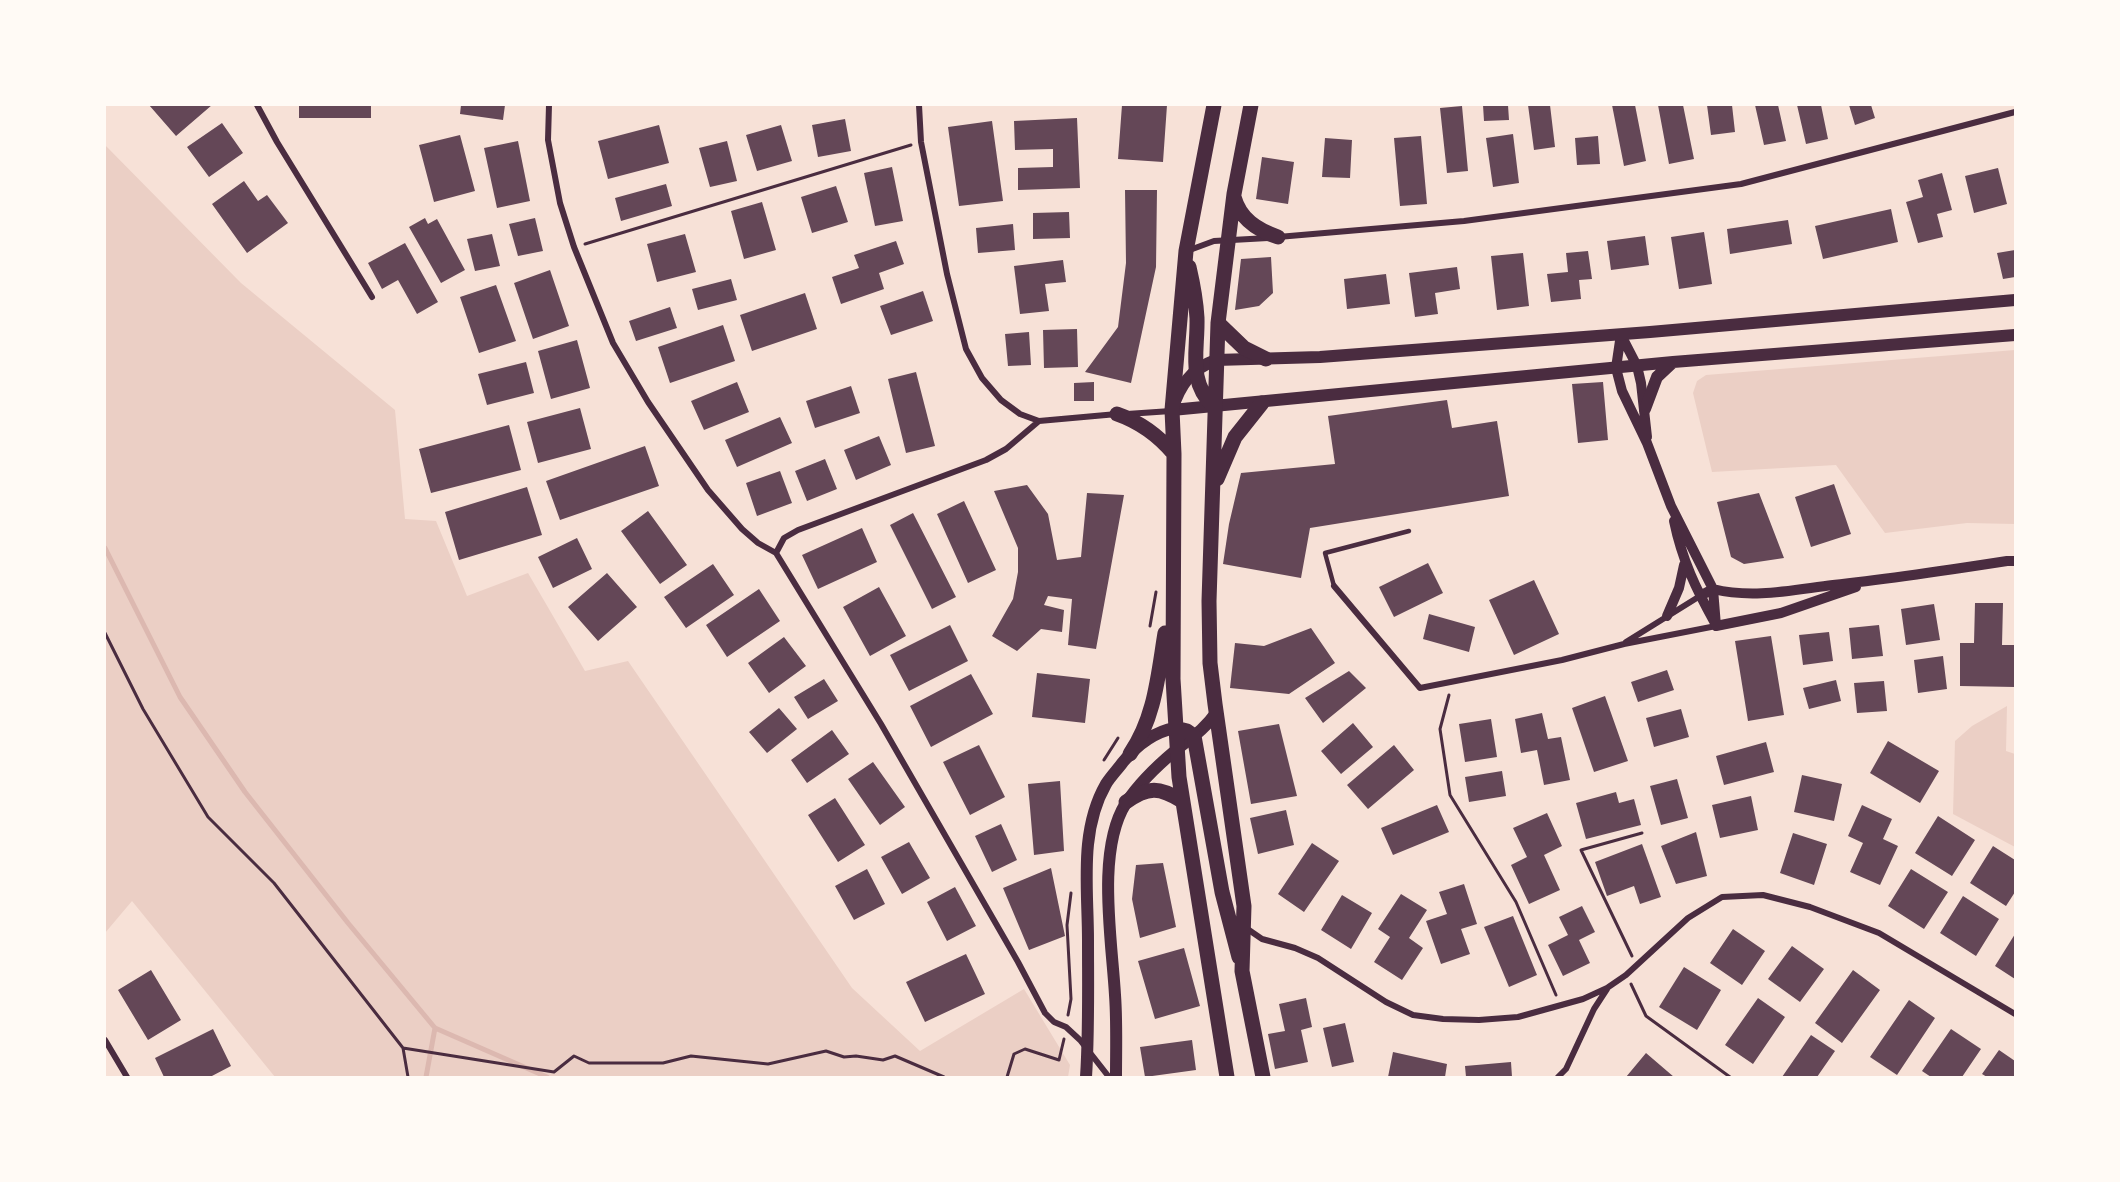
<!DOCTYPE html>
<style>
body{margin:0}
#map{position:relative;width:2120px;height:1182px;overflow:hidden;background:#f7e1d7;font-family:Mulish,sans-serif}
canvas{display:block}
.frame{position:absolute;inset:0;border:106px solid #fffaf5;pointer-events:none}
</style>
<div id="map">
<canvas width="2120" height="1182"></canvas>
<div class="frame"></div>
</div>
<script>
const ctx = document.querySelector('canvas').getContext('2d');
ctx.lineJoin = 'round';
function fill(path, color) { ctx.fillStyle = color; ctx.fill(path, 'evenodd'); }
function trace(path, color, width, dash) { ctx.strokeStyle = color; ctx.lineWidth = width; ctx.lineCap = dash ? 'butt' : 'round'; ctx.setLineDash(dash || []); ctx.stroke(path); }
const green = new Path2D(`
 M105,145L241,283L395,410L405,519L436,521L467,596L528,573L585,671L628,661L852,988L920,1051L1024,989L1070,1065L1068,1077H275L132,901L105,933Z
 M2015,350V524L1967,523L1885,533L1836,465L1712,472L1693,393L1697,381L1706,375Z
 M2007,706L2006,751L2015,754V847L1953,814L1955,741L1972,726Z`);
const stream = new Path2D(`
 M105,548L180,697L245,792L348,923L435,1028L547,1077
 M426,1077L435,1028`);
const building = new Path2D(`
 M149,105H212L176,136Z
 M299,105H371V118H299Z
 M461,105H505L503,120L460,114Z
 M1122,105H1167L1163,162L1118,159Z
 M1483,105H1508L1509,120L1484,121Z
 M1528,105H1550L1555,147L1534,150Z
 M1612,105H1635L1646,161L1624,166Z
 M1658,105H1683L1694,159L1669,164Z
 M1707,105H1732L1735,132L1711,135Z
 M1755,105H1778L1786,141L1764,145Z
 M1797,105H1821L1828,139L1806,144Z
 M1849,105H1871L1875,118L1855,125Z
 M1462,106L1468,171L1447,173L1440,108Z
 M1077,118L1080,188L1018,190V168L1053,167V149L1015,150L1014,121Z
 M845,119L851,151L818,157L812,125Z
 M992,121L1003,201L959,206L948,127Z
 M222,123L243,153L209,177L187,147Z
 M659,125L669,163L608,179L598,141Z
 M781,125L792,161L757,171L746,135Z
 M1513,134L1519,183L1493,187L1486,138Z
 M460,135L475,191L434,202L419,145Z
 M1421,136L1427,204L1400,206L1394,138Z
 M1598,136L1600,164L1577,165L1575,138Z
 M1325,138L1352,140L1350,178L1322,177Z
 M518,141L530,201L497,208L484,148Z
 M727,141L737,181L710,187L699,148Z
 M1262,157L1294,162L1288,204L1256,199Z
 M892,167L903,221L875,226L864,173Z
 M1998,168L2007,204L1974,213L1965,176Z
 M1942,173L1952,210L1937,214L1943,237L1918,243L1906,202L1923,197L1918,180Z
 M244,181L258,201L267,195L288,223L247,253L212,204Z
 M666,184L672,206L621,221L615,198Z
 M836,186L848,222L812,233L801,197Z
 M1125,190H1157L1156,267L1131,383L1085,372L1118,327L1126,263Z
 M762,202L776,250L744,259L731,211Z
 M1891,209L1898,242L1823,259L1815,226Z
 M1069,212L1070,238L1033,239V213Z
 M425,218L428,224L437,219L465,270L441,283L409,227Z
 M535,218L543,251L518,256L509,224Z
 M1788,220L1792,244L1730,254L1727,229Z
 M1013,224L1015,250L978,253L976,228Z
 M1704,232L1712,284L1679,289L1671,237Z
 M492,234L500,266L475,271L467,239Z
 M685,234L696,272L657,282L647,244Z
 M1645,236L1649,265L1611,270L1607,241Z
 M896,241L904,264L879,273L884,289L841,304L832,277L859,268L854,255Z
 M405,243L438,302L417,314L398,280L382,289L368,263Z
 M2015,250V277L2003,279L1997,253Z
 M1588,251L1592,279L1579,280L1581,299L1551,302L1547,274L1568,272L1566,253Z
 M1523,253L1529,306L1497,310L1491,256Z
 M1271,257L1273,293L1259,306L1235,310L1241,259Z
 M1063,260L1066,282L1045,284L1049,311L1020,314L1014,266Z
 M1457,267L1460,289L1435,293L1438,314L1415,317L1409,273Z
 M550,270L569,326L533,339L514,283Z
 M1386,274L1390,304L1347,309L1344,279Z
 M731,279L737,300L698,310L692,289Z
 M496,285L516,341L479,353L460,297Z
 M923,291L933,321L891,335L880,306Z
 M805,293L817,329L752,351L740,315Z
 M670,307L677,328L636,341L629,321Z
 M723,325L735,361L670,383L658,347Z
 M1077,329L1078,367L1044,368L1043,330Z
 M1029,332L1031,365L1008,366L1005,334Z
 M577,340L590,388L551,399L538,351Z
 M526,362L534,393L487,405L478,374Z
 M916,372L935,446L906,453L888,379Z
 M737,382L749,412L704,430L691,401Z
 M1094,382V401H1074V383Z
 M1603,382L1608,440L1578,443L1572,384Z
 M851,386L860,413L815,428L806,401Z
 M1447,400L1452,428L1497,421L1509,496L1310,528L1301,578L1223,564L1229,524L1241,473L1335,464L1328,416Z
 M580,408L591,449L538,463L527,422Z
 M780,417L792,443L737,467L725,440Z
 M509,425L521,470L431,493L419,449Z
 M879,436L891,465L856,480L844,450Z
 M645,446L659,486L560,520L546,481Z
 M825,459L837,489L807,501L795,471Z
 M780,471L792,503L757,516L746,483Z
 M1834,484L1851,534L1811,547L1795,497Z
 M1027,485L1048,514L1057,560L1081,557L1087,493L1124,495L1096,649L1068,645L1072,599L1048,596L1044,605L1064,610L1062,632L1041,629L1017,651L992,636L1013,599L1018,572V548L994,491Z
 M527,487L542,535L459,560L445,512Z
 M1759,493L1784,558L1744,564L1731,557L1717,502Z
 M964,501L996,570L968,583L937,514Z
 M648,511L687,565L660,584L621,531Z
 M913,513L956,597L932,609L890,525Z
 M862,528L877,562L818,589L802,555Z
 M577,538L592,569L553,588L538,557Z
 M1428,563L1443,593L1394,617L1379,587Z
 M713,564L734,595L686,628L664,597Z
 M607,573L637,607L598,641L568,607Z
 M1534,580L1559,634L1514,655L1489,600Z
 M879,587L906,636L870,656L843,607Z
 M759,589L780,621L727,657L706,625Z
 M1975,603H2003L2002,645H2015V687L1960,686V643H1974Z
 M1934,604L1940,640L1906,645L1901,609Z
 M1429,614L1475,627L1469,652L1423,639Z
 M950,625L968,661L909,691L890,655Z
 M1879,625L1883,656L1852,659L1849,628Z
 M1311,628L1335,663L1289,694L1230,688L1235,643L1264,646Z
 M1829,632L1833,661L1803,665L1799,635Z
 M1771,636L1784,715L1748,721L1735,641Z
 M784,637L806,666L769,693L748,663Z
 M1943,656L1947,689L1918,693L1914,660Z
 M1667,670L1674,690L1638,702L1631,682Z
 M1349,671L1366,688L1323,723L1305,698Z
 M1037,673L1090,679L1085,723L1032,717Z
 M971,674L993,714L931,747L910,706Z
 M824,679L838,701L808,719L794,697Z
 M1836,680L1841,701L1809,709L1803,688Z
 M1884,681L1887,711L1857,713L1854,683Z
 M1605,696L1628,761L1594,772L1572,708Z
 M779,708L797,729L767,753L749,732Z
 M1681,709L1689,737L1654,747L1646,718Z
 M1542,713L1548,739L1561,737L1570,780L1544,785L1537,750L1521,753L1515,719Z
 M1491,719L1497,757L1465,762L1459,724Z
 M1353,723L1373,747L1341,774L1321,751Z
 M1279,724L1297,796L1251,804L1238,731Z
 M832,730L849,754L807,783L791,760Z
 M1888,741L1939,771L1920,803L1870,773Z
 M1766,742L1774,772L1724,785L1716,756Z
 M979,745L1005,797L970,815L943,762Z
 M1394,745L1414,770L1368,809L1347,785Z
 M873,762L905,807L880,825L848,779Z
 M1502,771L1506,796L1469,802L1465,777Z
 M1802,775L1842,784L1834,821L1794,812Z
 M1677,779L1688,818L1661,825L1650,786Z
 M1060,781L1064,851L1034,855L1028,784Z
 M1616,792L1619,803L1634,799L1641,825L1586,839L1576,803Z
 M1751,796L1758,830L1720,838L1712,805Z
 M835,798L865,845L838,862L808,815Z
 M1437,805L1449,832L1393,855L1381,828Z
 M1862,805L1892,819L1883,839L1898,846L1880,885L1850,872L1863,843L1848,836Z
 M1286,810L1294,845L1258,854L1250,818Z
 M1547,813L1562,846L1544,855L1560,890L1529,904L1511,865L1527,857L1513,828Z
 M1938,816L1975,840L1952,876L1915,853Z
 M1001,824L1017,860L992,872L975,836Z
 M1696,832L1707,876L1676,884L1661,846Z
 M1793,833L1827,844L1814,885L1780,873Z
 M909,842L930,878L902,894L881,857Z
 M1312,843L1339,861L1304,912L1278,894Z
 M1642,844L1661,897L1640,904L1634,886L1607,896L1595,862Z
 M1993,846L2015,860V892L2006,906L1970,883Z
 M1163,863L1176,927L1140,938L1132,899L1136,865Z
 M1051,868L1065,936L1029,950L1003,888Z
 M867,869L885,904L854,920L835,886Z
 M1911,869L1948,892L1924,929L1888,906Z
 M1464,884L1477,924L1461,929L1470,954L1441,964L1426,921L1447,914L1439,892Z
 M955,887L976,926L947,941L927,902Z
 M1401,894L1427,910L1409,938L1423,948L1402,980L1374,962L1390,937L1378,929Z
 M1342,895L1372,913L1351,949L1321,930Z
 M1963,896L1999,919L1976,956L1940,933Z
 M1582,906L1595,932L1579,940L1590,963L1563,976L1548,945L1568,935L1559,917Z
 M1513,916L1537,975L1509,987L1484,927Z
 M1733,929L1765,951L1742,985L1710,963Z
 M2015,934V979L1995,966Z
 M1792,946L1824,969L1800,1002L1768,979Z
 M1184,948L1200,1006L1155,1019L1138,961Z
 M966,954L985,994L925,1022L906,982Z
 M1684,967L1721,990L1697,1030L1659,1007Z
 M151,970L181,1020L148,1040L118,990Z
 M1853,970L1880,990L1842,1043L1815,1023Z
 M1306,998L1312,1027L1301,1030L1308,1062L1275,1069L1268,1034L1285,1031L1279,1004Z
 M1758,998L1785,1017L1753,1064L1725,1045Z
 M1909,1000L1935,1018L1897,1075L1870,1057Z
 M1345,1023L1354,1062L1332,1067L1323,1028Z
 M213,1029L231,1066L210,1077H164L155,1058Z
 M1951,1029L1981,1049L1962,1077H1931L1922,1071Z
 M1811,1035L1835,1051L1817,1077H1782Z
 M1192,1040L1196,1070L1145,1077L1140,1047Z
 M1999,1050L2015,1061V1077H1987L1982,1074Z
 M1393,1052L1447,1064L1445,1077H1388Z
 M1646,1053L1674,1077H1626Z
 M1511,1062L1512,1077H1466L1465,1066Z`);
const path = new Path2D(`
 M585,244L911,145
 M1150,626L1156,592
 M105,633L143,709L208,817L274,883L403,1048L408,1077
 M1449,695L1440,729L1450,795L1516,902L1556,995
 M1104,760L1118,738
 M1632,956L1581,850L1642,833
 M1631,984L1646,1016L1730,1077
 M1068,1015L1071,999L1067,925L1071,893
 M403,1048L554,1072L574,1056L589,1063H663L691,1056L768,1064L826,1051L844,1057L856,1056L883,1060L895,1056L944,1077
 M1007,1077L1014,1054L1025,1049L1059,1060L1064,1039`);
const service = new Path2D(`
 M1334,586L1325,553L1409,531`);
const minor = new Path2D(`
 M257,105L277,142L372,297
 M549,105L548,140L560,203L574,247L613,343L648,402L708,490L742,529L758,543L776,553L881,724L1018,962L1045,1013L1054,1022L1066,1027L1080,1040L1109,1077
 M919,105L921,142L947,274L966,349L982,378L1001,400L1020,414L1039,421
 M1278,237L1464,221L1741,184L2015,112
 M1187,251L1214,241L1268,238
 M1127,414L1171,411
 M776,553L784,538L798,530L986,460L1006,449L1039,421L1117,414
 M1334,586L1420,688L1562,660L1624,644L1716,626
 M1626,642L1700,596
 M1246,928L1262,939L1295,948L1318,958L1386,1002L1413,1015L1443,1019L1479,1020L1518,1017L1583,999L1607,988L1626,975L1688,918L1722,897L1763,895L1810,907L1879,933L2015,1014
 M105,1040L127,1077
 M1558,1077L1566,1069L1594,1009L1607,989`);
const tertiary = new Path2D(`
 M1621,334L1616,368L1622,391L1647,443L1671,506L1713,589L1716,626
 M1621,335L1637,366L1641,383L1647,437
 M1674,521C1682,560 1696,589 1715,623
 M1700,596L1713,589C1753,599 1792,590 1833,585C1891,579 1949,570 2007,561H2015
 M1667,616L1679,588L1684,565
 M1716,626L1781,613L1856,587`);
const secondary = new Path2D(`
 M2015,300L1650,332L1320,357L1216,360C1191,369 1180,385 1172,410L1673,362L2015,335
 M1645,409L1657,377L1673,362
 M1086,1077C1089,1032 1088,986 1088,940C1088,888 1079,831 1106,784C1111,776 1118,769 1123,762C1137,745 1153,732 1175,728
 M1116,1077C1116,1050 1117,1022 1115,995C1112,941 1096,850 1126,803C1139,783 1158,765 1176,750C1191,738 1205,729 1216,713`);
const primary = new Path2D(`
 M1214,105L1186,251L1172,410L1174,454L1173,679L1179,777L1227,1077
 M1251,105L1234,194L1218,323L1209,601L1210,663L1215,704L1244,906L1242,971L1263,1077
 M1234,197C1240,219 1257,230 1278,237
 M1189,267C1193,284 1196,300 1197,318C1198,351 1187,381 1214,407
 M1218,323L1244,348L1266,359
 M1117,414C1140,422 1158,435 1174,454
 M1217,479L1235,437L1262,403
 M1175,728L1187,731L1194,736L1222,892L1239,957
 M1130,754C1155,718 1158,675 1165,633
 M1126,802C1148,786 1160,787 1182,801`);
fill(green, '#ebcfc5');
trace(stream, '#dcb8b0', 5);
fill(building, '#644757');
trace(path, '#4a2c40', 3);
trace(service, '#4a2c40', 4.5);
trace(minor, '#4a2c40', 6);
trace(tertiary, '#4a2c40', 10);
trace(secondary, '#4a2c40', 12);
trace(primary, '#4a2c40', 15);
</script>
